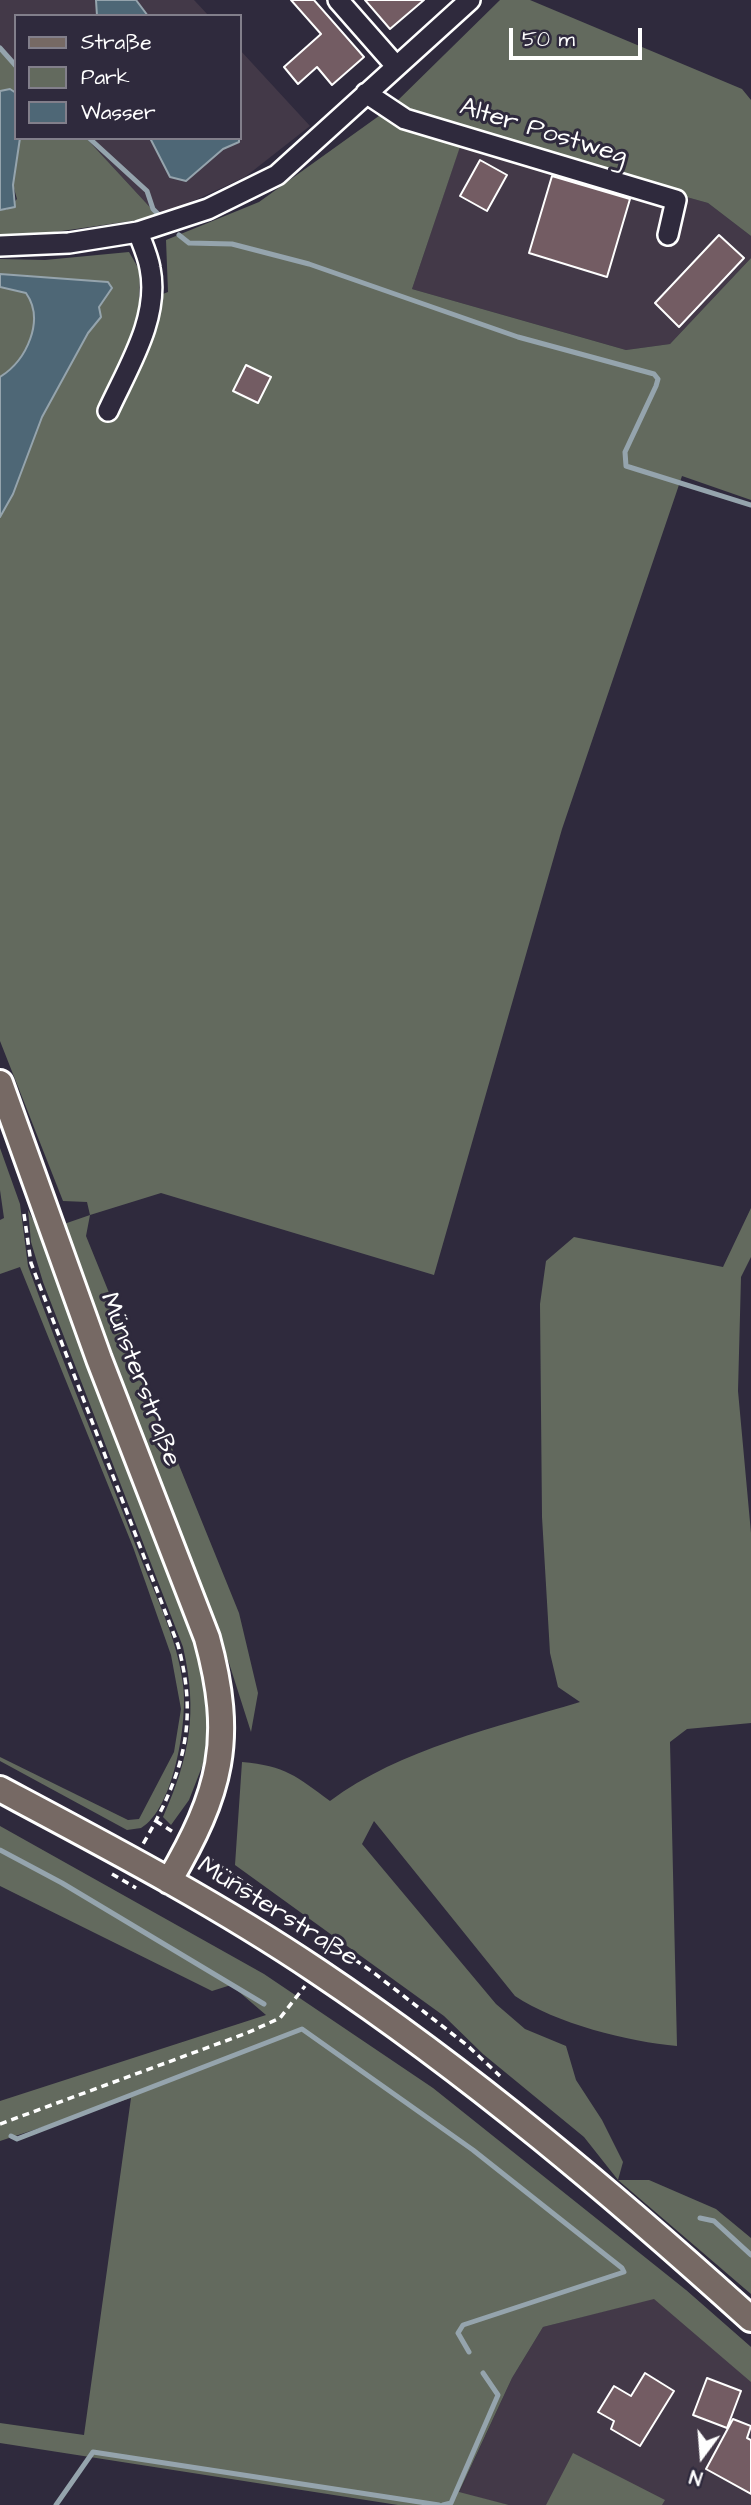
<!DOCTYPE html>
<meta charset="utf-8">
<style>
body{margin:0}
#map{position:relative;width:751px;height:2505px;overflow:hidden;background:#2f2a3d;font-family:"Architects Daughter",sans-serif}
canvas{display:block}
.legend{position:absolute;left:14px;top:14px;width:228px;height:126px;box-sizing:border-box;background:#2f2a3d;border:2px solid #827f8b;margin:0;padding:9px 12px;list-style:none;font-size:21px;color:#fff}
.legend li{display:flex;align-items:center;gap:14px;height:35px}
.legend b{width:35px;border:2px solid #827f8b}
.north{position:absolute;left:667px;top:2421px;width:70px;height:70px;-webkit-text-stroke:5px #2f2a3d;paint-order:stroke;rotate:196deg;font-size:19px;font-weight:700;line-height:28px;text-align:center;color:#fff}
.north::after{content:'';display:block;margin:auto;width:24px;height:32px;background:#fff;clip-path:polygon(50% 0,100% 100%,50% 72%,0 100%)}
.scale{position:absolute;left:509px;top:28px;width:133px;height:32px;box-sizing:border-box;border:4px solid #fff;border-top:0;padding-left:9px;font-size:21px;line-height:24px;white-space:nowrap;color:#fff;-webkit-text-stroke:5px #2f2a3d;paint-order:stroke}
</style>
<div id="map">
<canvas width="751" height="2505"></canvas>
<ul class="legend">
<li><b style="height:9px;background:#766964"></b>Straße</li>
<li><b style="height:19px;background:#636a5e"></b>Park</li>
<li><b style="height:19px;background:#4e6776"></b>Wasser</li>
</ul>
<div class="north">N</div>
<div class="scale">50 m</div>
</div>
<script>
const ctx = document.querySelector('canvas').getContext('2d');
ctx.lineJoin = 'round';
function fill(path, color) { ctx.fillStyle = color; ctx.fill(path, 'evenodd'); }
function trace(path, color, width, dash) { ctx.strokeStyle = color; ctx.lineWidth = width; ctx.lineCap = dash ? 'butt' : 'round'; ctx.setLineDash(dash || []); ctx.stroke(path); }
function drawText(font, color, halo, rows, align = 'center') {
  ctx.font = font + ' "Architects Daughter",sans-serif'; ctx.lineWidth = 6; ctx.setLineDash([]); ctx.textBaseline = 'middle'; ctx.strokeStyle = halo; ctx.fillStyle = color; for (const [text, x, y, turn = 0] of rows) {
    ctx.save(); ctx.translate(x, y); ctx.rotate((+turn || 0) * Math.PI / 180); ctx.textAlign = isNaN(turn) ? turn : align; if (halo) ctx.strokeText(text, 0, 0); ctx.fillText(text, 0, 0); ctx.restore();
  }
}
const built = new Path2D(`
 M0,0H194L209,16H16V64L0,47Z
 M240,50L310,126L245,177L159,217L86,138H240Z
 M464,134L708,203L751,236V258L670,344L626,350L412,289Z
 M686,2290L751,2347V2505H509L459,2493L512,2378L543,2327Z`);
const green = new Path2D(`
 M500,0H530L742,89L751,100V236L708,203L464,135L412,289L626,350L670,344L751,258V500L682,476L562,829L434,1275L161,1193L90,1215L86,1236L239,1613L258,1693L251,1732L229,1663L64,1224L90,1215L87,1202L63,1201L0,1041V517L13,494L42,417L88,333L101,318L99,307L112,288L108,282L0,274V259L45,260L129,252L140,271L139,303L168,292L166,240L259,202L390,108Z
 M0,47L16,64V93L10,89L0,91Z
 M20,138H86L159,217L48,233L0,235V210H6L17,199L13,185Z
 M3,286L26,293C45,321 27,360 0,377V287Z
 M0,1148L20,1204L28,1266C62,1361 101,1455 137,1549C154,1593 178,1639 183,1685C188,1720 174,1809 141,1828L127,1830L0,1761V1757L128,1820L139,1819L174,1752L181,1709L171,1655L133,1547L20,1267L0,1274V1220L4,1218L0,1190Z
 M751,1208V1257L741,1277L738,1391L751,1533V1723L687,1729L670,1742L677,2046C629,2042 555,2023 515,1996L374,1821L362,1844L496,2004L525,2029L566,2046L576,2080L602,2120L623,2162L618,2180H649L716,2209L751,2238V2294L618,2180L584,2137L483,2054L444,2016L235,1865L242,1762C286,1766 296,1776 330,1801C400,1749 497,1727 580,1702L558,1687L550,1653L542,1517L540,1304L546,1261L574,1237L723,1267Z
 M28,1210L48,1248L194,1634L200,1663L208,1715L205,1759L189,1800L171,1825L163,1817C190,1756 198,1713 183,1647L43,1282L31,1242Z
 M0,1826L264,1974L433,2088L686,2290L751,2347V2382L654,2299L543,2327L512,2378L459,2492L509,2505H398L0,2443V2423L84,2435L131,2098L0,2141V2101L266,2015L231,1985L212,1991L0,1886Z
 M573,2453L665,2500L662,2505H546Z`);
const water = new Path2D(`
 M96,0H136L148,16H97Z
 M10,89L16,93V138H20L13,185L15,207L0,210V91Z
 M150,138H239V142L223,149L186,181L170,177Z
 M0,274L108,282L112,288L99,307L101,317L88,333L42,417L13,494L0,517V377C27,360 45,320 26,293L0,287Z`);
const stream = new Path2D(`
 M0,48L16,66
 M89,138L147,191L153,209L158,214
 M179,235L189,243L232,244L309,264L518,337L654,374L658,379L656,386L625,452L626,466L751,505
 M0,1850L62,1883L264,2004
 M11,2136L17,2139L302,2029L473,2150L622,2268L624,2272L463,2325L458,2333L469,2352
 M700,2218L714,2221L751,2255
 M56,2505L93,2452L439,2505
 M443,2505L451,2503L498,2395L483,2373`);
const building = new Path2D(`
 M291,0H314L364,57L332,85L317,67L298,84L284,67L321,34Z
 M365,0H424L390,29Z
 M480,160L507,175L487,211L460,196Z
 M552,176L630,199L607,277L529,253Z
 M719,235L744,258L679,327L655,303Z
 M246,365L271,377L258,403L233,391Z
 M645,2373L674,2391L640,2446L611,2429L614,2421L598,2412L614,2386L631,2396Z
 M707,2378L741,2391L727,2428L693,2415Z
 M733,2419L751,2426L747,2438L751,2440V2494L706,2469Z`);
const path = new Path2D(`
 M24,1214L31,1263L178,1645C199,1723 183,1775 143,1844
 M156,1821L173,1832
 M207,1857L374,1973L468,2046L500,2076
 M112,1874L136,1888
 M0,2124L247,2033L280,2018L305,1986`);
const minor = new Path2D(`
 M338,0L396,66
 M366,93L405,119L676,200L668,235
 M0,246L69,243L138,232L208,209L277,175L470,0
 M108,411C128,367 160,318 150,268C148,256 142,243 138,232`);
const major = new Path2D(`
 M0,1083L99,1359L207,1638C235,1740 221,1792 169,1881
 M0,1789C107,1846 216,1903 317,1971C471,2074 614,2195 751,2319`);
const streetNames = [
 ["Alter Postweg",543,133,17],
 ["Münsterstraße",139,1380,69],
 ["Münsterstraße",277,1913,32]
];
fill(built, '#433948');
fill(green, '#636a5e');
fill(water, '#4e6776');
trace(water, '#95a4ad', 2);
trace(stream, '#95a4ad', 5);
fill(building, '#735c63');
trace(building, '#fff', 2);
trace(minor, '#fff', 24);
trace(major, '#fff', 30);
trace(path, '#fff', 3.5, [7, 5]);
trace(minor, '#2f2a3d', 19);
trace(major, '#766964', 24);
drawText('26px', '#fff', '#2f2a3d', streetNames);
</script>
